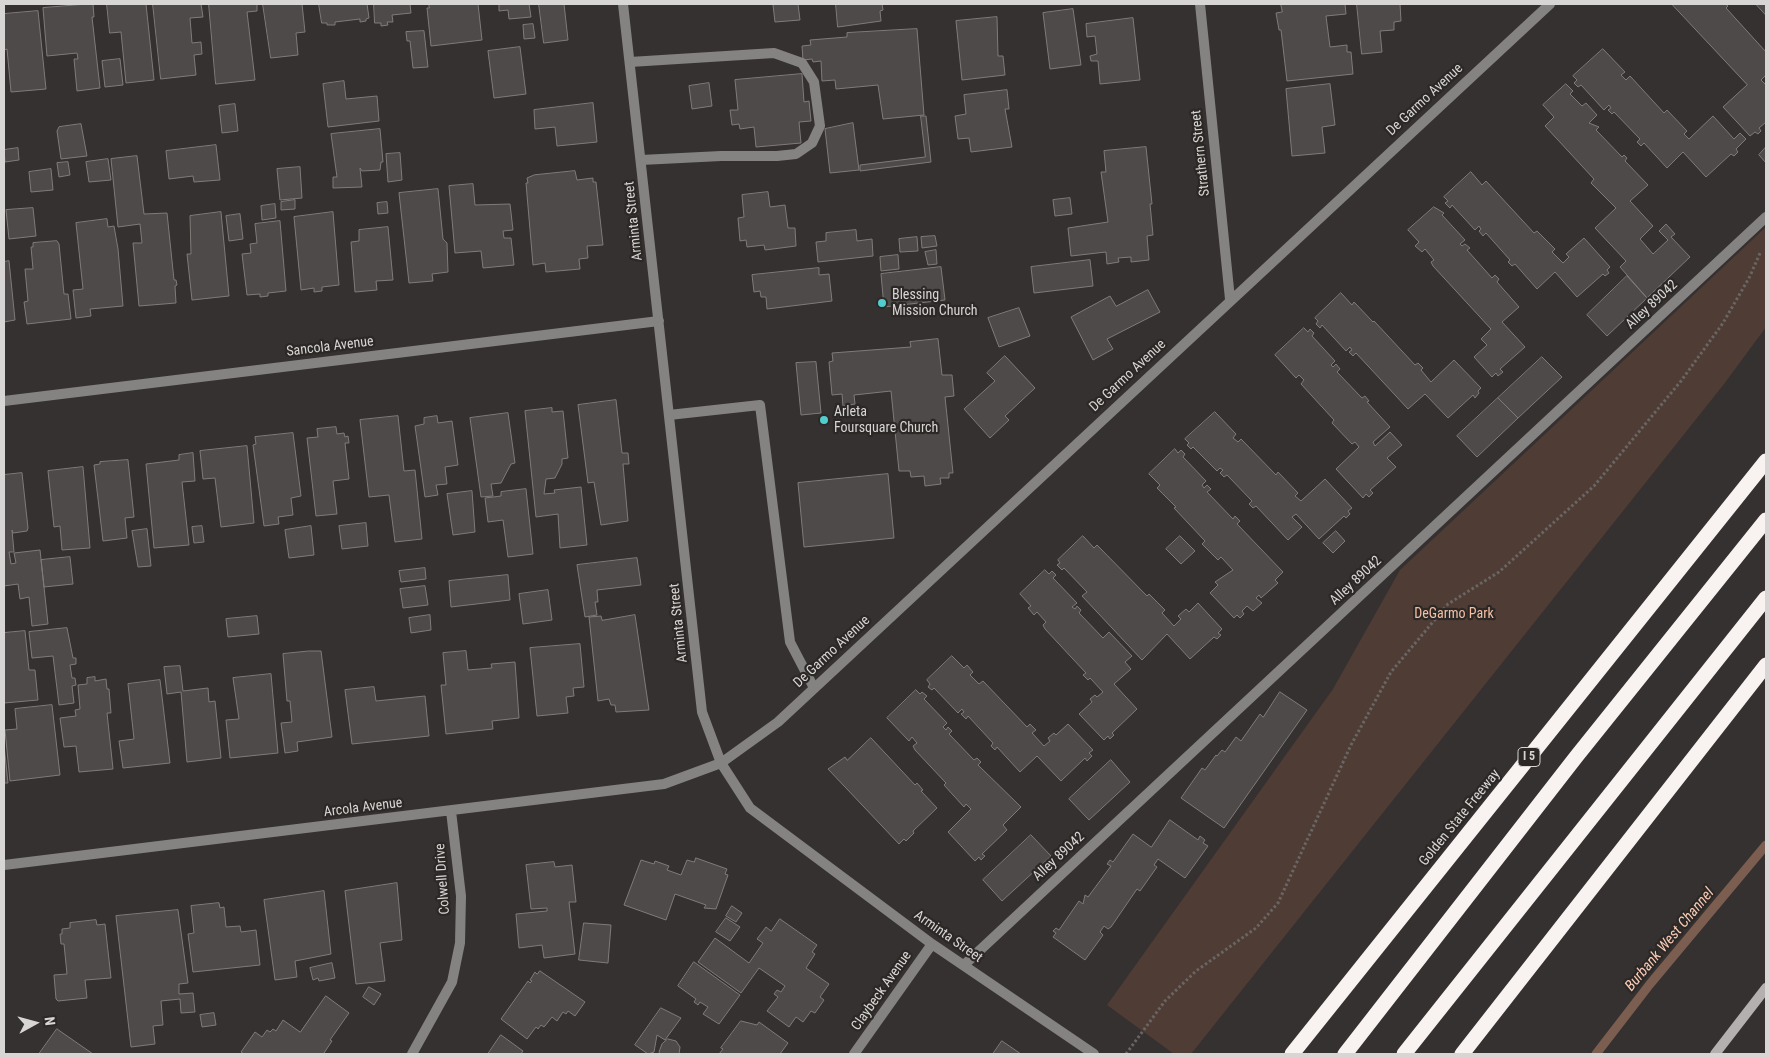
<!DOCTYPE html>
<style>
body{margin:0}
#map{position:relative;width:1770px;height:1058px;overflow:hidden;background:#353130;font-family:"Roboto Condensed",sans-serif}
canvas{display:block}
.frame{position:absolute;inset:0;border:5px solid #d8d6d5;pointer-events:none}
.north{position:absolute;left:10px;top:998px;width:50px;height:50px;-webkit-text-stroke:4px #2b2826;paint-order:stroke;rotate:83deg;font-size:14px;font-weight:700;line-height:20px;text-align:center;color:#d8d6d5}
.north::after{content:'';display:block;margin:auto;width:18px;height:22px;background:#d8d6d5;clip-path:polygon(50% 0,100% 100%,50% 72%,0 100%)}
</style>
<div id="map">
<canvas width="1770" height="1058"></canvas>
<div class="frame"></div>
<div class="north">N</div>
</div>
<script>
const ctx = document.querySelector('canvas').getContext('2d');
ctx.lineJoin = 'round';
function fill(path, color) { ctx.fillStyle = color; ctx.fill(path, 'evenodd'); }
function trace(path, color, width, dash) { ctx.strokeStyle = color; ctx.lineWidth = width; ctx.lineCap = dash ? 'butt' : 'round'; ctx.setLineDash(dash || []); ctx.stroke(path); }
function drawText(font, color, halo, rows, align = 'center') {
  ctx.font = font + ' "Roboto Condensed",sans-serif'; ctx.lineWidth = 4.5; ctx.setLineDash([]); ctx.textBaseline = 'middle'; ctx.strokeStyle = halo; ctx.fillStyle = color; for (const [text, x, y, turn = 0] of rows) {
    ctx.save(); ctx.translate(x, y); ctx.rotate((+turn || 0) * Math.PI / 180); ctx.textAlign = isNaN(turn) ? turn : align; if (halo) ctx.strokeText(text, 0, 0); ctx.fillText(text, 0, 0); ctx.restore();
  }
}
const green = new Path2D(`
 M1766,227V327L1724,384L1191,1054H1174L1107,1005L1333,689L1400,570Z`);
const stream = new Path2D(`
 M1596,1054L1650,984L1766,845`);
const building = new Path2D(`
 M93,4L94,17H92L100,88L77,91L74,59H78L77,53L47,56L43,8Z
 M107,4H146L154,80L126,83L121,32L110,33Z
 M153,4H201L203,17L190,18L192,43L201,42L202,54L194,55L196,75L161,79Z
 M209,4H257V11L247,12L255,80L216,84Z
 M263,4H306H302L305,32L296,33L298,55L271,58Z
 M319,4H367L369,18L366,19V21L360,22V19L335,22V25H327V23H322Z
 M374,4H410L411,13L392,15L393,22H387L388,25L381,26V23H375Z
 M429,4H478L482,40L431,46L427,8H429Z
 M491,4H529L531,17L509,19L508,10L499,11V4Z
 M539,4H564L568,40L544,43Z
 M798,4L800,20L775,22L773,5Z
 M836,4H882L883,10L880,11L881,21L838,27Z
 M1281,4H1345L1346,14L1326,16L1330,47L1347,45V52H1351L1353,74L1287,81L1281,30H1279L1276,13L1282,12Z
 M1357,4H1400L1401,21L1394,22V30L1380,31L1382,52L1362,54Z
 M1672,4H1725L1728,6L1726,8L1766,52V75L1761,80L1766,85V122L1759,128L1761,131L1758,134L1755,132L1750,136L1723,107L1747,85Z
 M1756,4H1766V15Z
 M1073,9L1081,65L1050,69L1043,13Z
 M38,11L46,89L11,92L7,49L4,50V14Z
 M997,17L998,56H1003L1005,75L962,80L956,21Z
 M1133,18L1140,80L1100,84L1098,61H1091L1090,56L1097,54L1095,36L1087,37L1086,24Z
 M533,24L535,38L524,39L523,25Z
 M917,29L924,115L883,119L878,85L836,89L835,80L822,81L821,61L813,62L812,59L803,60L802,46L811,45L810,40L847,37V33Z
 M424,31L428,67L413,68L410,41H407L406,32Z
 M520,47L526,94L494,98L488,51Z
 M1603,49L1625,72L1621,75L1626,80L1630,76L1664,113L1667,110L1687,131L1684,134L1689,139L1713,116L1734,139L1740,133L1746,139L1736,149L1738,152L1734,156L1731,154L1706,177L1683,152L1667,168L1644,143L1641,146L1637,142L1640,139L1614,112L1612,114L1608,110L1611,108L1609,105L1604,110L1581,85L1578,87L1574,83L1577,80L1573,76Z
 M120,59L123,85L105,87L102,61Z
 M802,74L804,102L809,101L811,121L799,122L801,143L756,147L754,127L740,129L739,124L732,125L730,110H738L735,80Z
 M344,81L346,99L377,96L379,121L328,127L323,84Z
 M709,83L712,106L692,109L689,86Z
 M1330,84L1335,125L1322,127L1325,153L1292,156L1286,89Z
 M1566,84L1573,91L1570,94L1582,106L1586,103L1597,115L1589,123L1599,127L1596,130L1622,157L1624,155L1627,158L1625,161L1648,185L1630,201L1653,226L1640,239L1653,254L1668,240L1659,231L1666,224L1675,234L1671,237L1690,257L1647,298L1620,267L1626,261L1595,228L1616,208L1591,183L1594,179L1545,126L1554,117L1543,105Z
 M1007,90L1009,109H1005L1012,147L971,152L969,138L958,139L955,116L966,114L964,95Z
 M593,103L597,142L557,146L555,127L535,129L534,110Z
 M235,104L238,131L222,133L219,106Z
 M921,116H926L931,162L860,171V165L925,157Z
 M853,123L859,170L830,173L825,129Z
 M81,124L87,156L61,159L57,131L59,127Z
 M380,129L383,162H381L380,170L362,171L360,168L362,187L333,188V177H337L331,134Z
 M216,145L220,180L194,182L193,176L169,179L166,151Z
 M1146,147L1152,204H1150L1153,235L1147,236L1149,260L1131,262V257L1118,258L1119,262L1107,264L1106,252L1071,256L1068,228L1108,222L1101,172H1106L1104,151Z
 M1766,147V163L1759,155Z
 M18,148L19,160L5,162L4,150Z
 M400,153L402,180L388,182L386,154Z
 M137,156L144,214L167,213L174,280H176L177,285L175,286L176,303L139,306L133,243H142L140,224L118,227L111,159Z
 M108,159L111,180L89,182L86,162Z
 M68,162L70,175L59,177L57,163Z
 M300,167L302,198L280,200L277,169Z
 M51,169L53,190L31,192L29,172Z
 M575,171L577,180L593,178V182H596L603,245L587,246L588,258L579,259L580,269L546,272L545,263L533,265L526,183H528L527,178L534,175Z
 M1471,172L1482,185L1486,181L1534,233L1537,231L1555,249L1552,252L1563,263L1569,257L1566,254L1584,238L1610,267L1607,270L1609,273L1605,276L1603,274L1577,297L1555,272L1537,289L1515,264L1512,266L1508,262L1510,260L1486,233L1483,236L1479,231L1481,229L1479,226L1475,230L1452,205L1450,208L1445,203L1448,201L1444,197Z
 M473,184L475,205L510,204L513,230L503,231L504,238H511L514,265L483,268L481,251L455,253L449,186Z
 M438,189L443,239L447,243L448,272L432,274L433,281L409,283L399,193Z
 M768,192L770,207L785,205L788,228H795L796,246L765,250L764,245L747,247L746,240L740,241L738,218L744,217L742,195Z
 M1070,198L1072,214L1055,216L1053,200Z
 M295,200V209L281,210V202Z
 M387,202L388,213L378,214L377,203Z
 M275,204L276,218L262,220L261,206Z
 M1434,207L1444,213L1442,215L1465,240L1460,244L1462,246L1465,244L1470,248L1467,250L1492,278L1495,275L1499,279L1497,282L1519,307L1502,322L1525,347L1500,369L1503,372L1498,376L1496,373L1492,377L1474,357L1487,345L1481,339L1491,329L1433,266L1431,262L1434,260L1425,249L1422,252L1415,246L1419,242L1408,230Z
 M33,208L36,236L9,239L6,210Z
 M221,212L229,296L192,300L187,254H191L190,216Z
 M333,212L339,285L322,287V291L314,292V288L301,290L294,217Z
 M240,214L243,239L229,241L226,216Z
 M107,219L108,227L114,226L118,249L123,306L90,309L91,316L76,318L73,290L83,289L76,223Z
 M280,221L286,291L268,293V296L260,297V294L247,295L242,254L251,253L250,244L257,243L255,224Z
 M388,227L393,280L376,281L377,290L355,292L351,242L359,241V230Z
 M856,230L857,241L872,239L873,256L818,262L816,242L826,241V233Z
 M935,236L937,246L922,248L921,237Z
 M917,237L918,251L900,252L899,239Z
 M57,241L59,244L64,294H68L71,319L27,324L24,302L28,301L25,269H33L31,247H33V243Z
 M936,250L937,264L928,265L925,252Z
 M898,255L899,269L881,271L880,257Z
 M1090,260L1093,286L1034,293L1031,267Z
 M9,261L15,320L4,322V262Z
 M941,267L945,300L884,307L881,274Z
 M819,268V275L829,274L832,301L767,309L766,297H761L760,291L754,292L752,275Z
 M1627,276L1647,298L1607,336L1587,315Z
 M1148,290L1160,312L1107,339L1113,349L1093,360L1071,317L1110,296L1116,306Z
 M1341,293L1352,305L1354,302L1373,322L1374,321L1415,365L1418,363L1423,368L1421,370L1431,382L1454,360L1481,388L1478,391L1479,393L1475,398L1473,395L1448,418L1425,394L1408,409L1356,353L1353,356L1349,352L1352,350L1350,347L1346,351L1322,325L1320,328L1316,324L1318,321L1315,318Z
 M1019,308L1030,336L999,347L988,318Z
 M1304,328L1308,332L1310,329L1314,333L1312,336L1335,361L1331,365L1333,367L1336,364L1340,369L1337,372L1362,398L1365,396L1369,401L1367,402L1390,427L1373,442L1375,446L1390,432L1402,445L1387,458L1396,467L1370,490L1373,493L1369,497L1366,494L1363,498L1336,469L1359,447L1355,442L1352,444L1332,423L1334,420L1301,384L1304,380L1299,375L1296,378L1275,355Z
 M938,339L942,375H952L954,396L945,397L953,473H949V478H940L941,484L925,486L924,476L911,477L910,471H899L891,391L854,395L855,404L843,406L842,394L832,395L829,362L833,361L832,353L911,347L910,342Z
 M1005,356L1035,388L1005,416L1009,420L990,438L964,409L995,381L987,373Z
 M1542,357L1562,377L1518,418L1498,398Z
 M816,362L821,413L801,415L796,363Z
 M1498,398L1518,418L1477,457L1457,436Z
 M616,400L622,453H628L629,464H623L628,521L601,525L594,482L588,483L578,405Z
 M552,408V412L563,411L568,458L562,459V464L555,478L546,479L544,494L555,493L554,490L581,487L587,545L560,548L558,514L536,517L525,411Z
 M1215,412L1236,434L1233,438L1238,442L1241,439L1276,475L1278,472L1298,493L1295,496L1301,501L1325,479L1352,508L1348,511L1350,514L1346,518L1344,516L1319,539L1296,514L1292,517L1302,527L1288,540L1256,506L1253,508L1249,504L1252,501L1227,475L1224,477L1220,473L1223,470L1220,468L1217,471L1193,447L1191,449L1187,445L1189,443L1185,439Z
 M508,413L515,463L511,464L501,483L491,484L493,496L481,497L470,418Z
 M398,416L404,471L415,470L422,539L395,542L389,495L369,497L360,420Z
 M437,416L438,423L452,421L458,465L445,467L447,484L436,485L438,495L425,497L415,426L424,424V418Z
 M336,427L337,434L344,433L345,437L348,436L349,443H345L349,479L333,481L337,514L316,516L307,438L318,437L317,429Z
 M293,433L301,496L291,498L293,515L278,517L279,524L264,526L253,445L256,444L255,437Z
 M247,446L254,523L221,527L215,478L203,479L200,451Z
 M1175,449L1178,453L1181,450L1185,454L1183,457L1206,481L1202,485L1204,488L1207,485L1211,489L1207,492L1233,519L1235,516L1240,521L1237,524L1283,572L1275,580L1278,583L1261,598L1259,595L1256,598L1262,603L1253,611L1247,606L1242,611L1244,614L1240,618L1237,615L1234,618L1210,593L1218,585L1215,582L1233,570L1221,557L1218,560L1202,544L1205,541L1174,508L1176,507L1157,488L1160,485L1149,474Z
 M193,453L195,481L182,482L189,545L154,548L146,464L179,460V455Z
 M128,460L134,517L125,518L127,538L103,541L94,465L100,464V462Z
 M83,467L90,548L62,550L60,526L54,527L48,471Z
 M22,473L28,528L27,531L13,533L12,530L14,552H9L11,564L16,563L14,553L40,550L48,624L32,626L29,597L20,599L18,584L4,586V475Z
 M888,474L894,538L804,547L798,483Z
 M526,489L533,554L508,557L503,520L488,522L485,498L501,496V492Z
 M472,491L475,532L453,535L447,494Z
 M366,523L368,546L342,549L339,526Z
 M202,526L204,542L194,543L192,527Z
 M311,526L314,555L289,558L285,530Z
 M147,529L151,566L138,567L132,531Z
 M1336,531L1345,541L1333,553L1323,543Z
 M1083,536L1094,548L1097,545L1147,596L1149,594L1165,610L1162,613L1174,626L1181,619L1178,616L1186,609L1189,612L1198,603L1222,629L1218,633L1221,635L1217,639L1214,637L1190,659L1167,634L1142,660L1082,596L1087,592L1064,568L1062,570L1057,565L1060,563L1058,560Z
 M1180,536L1195,551L1181,564L1166,549Z
 M70,557L73,584L44,587L41,560Z
 M637,558L641,585L597,590L598,602H595L597,615L585,617L577,565Z
 M425,568L426,579L401,582L399,571Z
 M1045,570L1049,574L1052,571L1056,575L1053,578L1077,603L1072,607L1075,609L1077,606L1081,610L1079,613L1103,638L1109,632L1132,656L1125,662L1131,669L1114,684L1137,709L1112,733L1114,735L1110,739L1108,736L1104,740L1079,714L1092,702L1090,699L1095,695L1097,697L1103,692L1090,678L1088,680L1083,675L1086,673L1045,629L1043,625L1046,622L1037,612L1034,615L1028,608L1031,606L1020,594Z
 M508,575L510,600L451,607L449,581Z
 M425,586L428,605L403,608L400,589Z
 M548,590L552,620L523,624L519,594Z
 M430,615L431,630L411,633L409,618Z
 M635,615L649,710L616,712L615,705H611L609,699L598,701L589,617L601,616L602,620Z
 M257,616L259,634L228,637L226,619Z
 M67,628L73,658H76V664L70,665L72,678H75L76,685L72,686L74,703L59,705L53,656L32,658L29,632Z
 M25,631L29,670H35L38,700L4,703V633Z
 M580,644L584,687L573,688L574,696L566,697L568,713L537,716L530,648Z
 M309,651H321L332,737L297,742L298,751L285,753L281,723L292,722L290,701H287L283,654Z
 M466,651L468,670L492,668L491,664L515,662L519,718L492,721L493,729L446,734L441,685H446L443,653Z
 M952,656L964,668L967,665L973,672L970,675L979,684L983,681L1027,727L1030,724L1036,730L1032,733L1044,746L1050,741L1048,738L1054,733L1056,735L1068,724L1093,750L1089,753L1092,756L1087,761L1085,758L1061,781L1037,756L1020,772L997,747L995,750L991,746L993,743L968,716L966,719L961,714L964,712L962,709L958,713L934,688L932,690L928,687L930,684L927,680Z
 M180,666L183,691L208,688L209,702L215,701L221,758L187,762L181,692L167,694L164,667Z
 M271,674L278,753L230,758L226,720L239,719L233,678Z
 M95,677V681L106,679L107,689H109L111,713H107L113,769L79,772L76,746L64,747L60,718L76,716L75,710L80,709L78,685L87,684V678Z
 M160,680L170,763L123,768L119,741L134,739L128,684Z
 M374,687L376,701L425,696L429,736L352,744L345,690Z
 M916,690L920,694L922,692L927,696L924,699L947,723L943,727L946,730L948,727L952,731L949,734L974,760L977,758L981,762L978,765L1021,807L1003,825L1007,830L982,854L985,856L981,860L979,857L975,861L948,832L971,809L966,804L964,807L944,785L946,783L915,750L913,746L917,743L912,737L909,741L887,718Z
 M1280,692L1307,710L1224,828L1181,798L1202,768L1205,770L1216,755L1217,756L1222,750L1225,752L1236,737L1241,741L1260,714L1263,717Z
 M52,705L60,775L10,781L5,730L17,729L15,709Z
 M871,738L915,785L917,783L923,790L921,791L937,808L913,831L914,833L906,841L904,839L899,844L828,769L845,757L847,760Z
 M4,745L8,783H4Z
 M1111,760L1130,782L1089,820L1069,799Z
 M1170,820L1198,840L1200,836L1205,840L1203,843L1208,846L1185,878L1158,859L1154,865L1157,867L1140,891L1137,889L1111,927L1108,929L1104,926L1100,932L1103,935L1085,960L1053,937L1056,933L1053,931L1056,928L1059,930L1079,901L1083,904L1085,895L1088,897L1111,866L1107,864L1110,860L1113,862L1133,834L1151,847Z
 M1031,835L1051,856L1002,901L983,880Z
 M696,858L727,869L725,874L728,875L716,909L704,908L706,905L675,894L666,920L624,905L641,860L654,864L655,861L669,866L667,870L681,875L687,860L694,862Z
 M554,862L555,867L572,865L576,902H569L575,954L544,958L542,945L519,948L516,914L547,911V908L531,909L526,865Z
 M397,883L402,940L380,943L385,981L356,984L345,891Z
 M324,891L331,954L295,961L297,977L275,980L264,900Z
 M219,903L220,908L224,907L226,927L240,926L241,932L256,930L260,965L193,972L188,934L194,933L191,906Z
 M732,906L742,913L736,922L726,916Z
 M178,910L188,983L179,984V994L193,993L195,1012L181,1013L180,999L161,1001L163,1025L153,1026L155,1044L131,1047L116,916Z
 M726,918L740,927L730,941L716,932Z
 M780,919L817,945L812,952L815,954L806,968L829,984L820,997L824,1000L815,1013L811,1011L803,1022L796,1017L789,1027L767,1011L778,997L774,994L777,990L781,992L785,986L759,968L741,993L698,962L715,938L749,963L763,943L757,939L766,927L771,931Z
 M96,920L97,925L105,924L111,978L85,980L87,998L58,1001L56,999L54,975L67,974L64,944H61L60,934H62V929L70,928V923Z
 M584,923L611,925L608,963L579,960Z
 M694,962L740,995L719,1024L703,1014L708,1007L700,1002L698,1005L694,1002L696,999L678,986Z
 M332,963L335,978L319,981L318,978L313,980L310,968Z
 M540,971L585,1002L575,1016L568,1011L566,1014L563,1012L557,1021L552,1017L544,1027L541,1025L538,1029L536,1027L527,1039L501,1019L528,981L530,983L532,981L530,980L535,972L537,974Z
 M369,987L381,994L374,1005L363,997Z
 M326,996L349,1013L330,1040L332,1041L324,1053L326,1054H244L241,1052L255,1032L262,1037L267,1030L270,1032L273,1029L276,1031L283,1020L300,1032Z
 M661,1008L681,1018L665,1040L657,1035L654,1052L648,1054L635,1045Z
 M214,1013L216,1025L202,1027L200,1015Z
 M741,1021L757,1025L759,1022L788,1043L780,1054H719L723,1049L721,1048Z
 M57,1029L93,1054H39Z
 M501,1035L523,1051L521,1054H488Z
 M668,1039L676,1041L680,1047L679,1054H660L659,1052L662,1044Z
 M1002,1041L1021,1054H993Z`);
const path = new Path2D(`
 M1126,1054L1165,1001L1196,971L1256,928L1278,903L1351,745L1391,672L1448,604L1499,572L1594,486L1681,381L1723,323L1749,278L1761,251`);
const service = new Path2D(`
 M630,62L774,53L802,63L814,82L820,126L812,143L796,154L777,156H721L641,160
 M669,415L760,405L790,642L814,688
 M964,965L1766,217`);
const minor = new Path2D(`
 M623,4L702,712L721,763L750,808L932,944L1094,1054
 M1200,4L1230,299
 M4,401L659,321
 M4,865L664,784L721,763L778,722L1550,4
 M412,1054L452,982L460,943L461,896L451,811
 M854,1054L932,944`);
const secondary = new Path2D(`
 M1715,1054L1766,988`);
const motorway = new Path2D(`
 M1292,1054L1766,461
 M1345,1054L1576,757L1766,520
 M1404,1054L1766,598
 M1462,1054L1766,665`);
const markers = [
 [882,303,5,"#52cdcf"],
 [824,420,5,"#52cdcf"]
];
const shields = [
 [1529,757,22]
];
const shieldNames = [
 ["I 5",1529,757]
];
const streetNames = [
 ["De Garmo Avenue",1425,100,-43],
 ["Strathern Street",1201,153,-96],
 ["Arminta Street",634,221,-96],
 ["Alley 89042",1652,305,-43],
 ["Sancola Avenue",330,347,-7],
 ["De Garmo Avenue",1128,376,-43],
 ["Alley 89042",1356,581,-43],
 ["Arminta Street",679,623,-96],
 ["De Garmo Avenue",832,652,-43],
 ["Arcola Avenue",363,808,-7],
 ["Golden State Freeway",1460,818,-51],
 ["Alley 89042",1059,857,-43],
 ["Colwell Drive",443,879,-94],
 ["Arminta Street",948,937,35],
 ["Claybeck Avenue",882,991,-55]
];
const poiNames = [
 ["Blessing",892,295],
 ["Mission Church",892,311],
 ["Arleta",834,412],
 ["Foursquare Church",834,428]
];
const parkNames = [
 ["DeGarmo Park",1454,614]
];
const waterNames = [
 ["Burbank West Channel",1670,940,-50]
];
fill(green, '#4f3d35');
trace(stream, '#7b5e50', 9);
fill(building, '#4e4a49');
trace(building, '#807b79', 1);
trace(path, '#696665', 3, [2.5, 2.5]);
trace(service, '#858382', 10);
trace(minor, '#858382', 10);
trace(secondary, '#b3b0af', 10);
trace(motorway, '#f8f3f1', 15);
for (const [x, y, r, color] of markers) { const dot = new Path2D(); dot.arc(x, y, r, 0, 2 * Math.PI); ctx.fillStyle = color; ctx.fill(dot); trace(dot, '#2b2826', 2); }
for (const [x, y, w] of shields) { const box = new Path2D(); box.roundRect(x - w / 2, y - 9.5, w, 19, 4); ctx.fillStyle = '#2b2826'; ctx.fill(box); trace(box, '#d8d6d5', 1); }
drawText('bold 12px', '#d8d6d5', null, shieldNames);
drawText('14px', '#d8d6d5', '#2b2826', streetNames);
drawText('14px', '#d8d6d5', '#2b2826', poiNames, 'left');
drawText('14px', '#f6bfa4', '#2b2826', parkNames);
drawText('italic 15px', '#faccb7', '#2b2826', waterNames);
</script>
